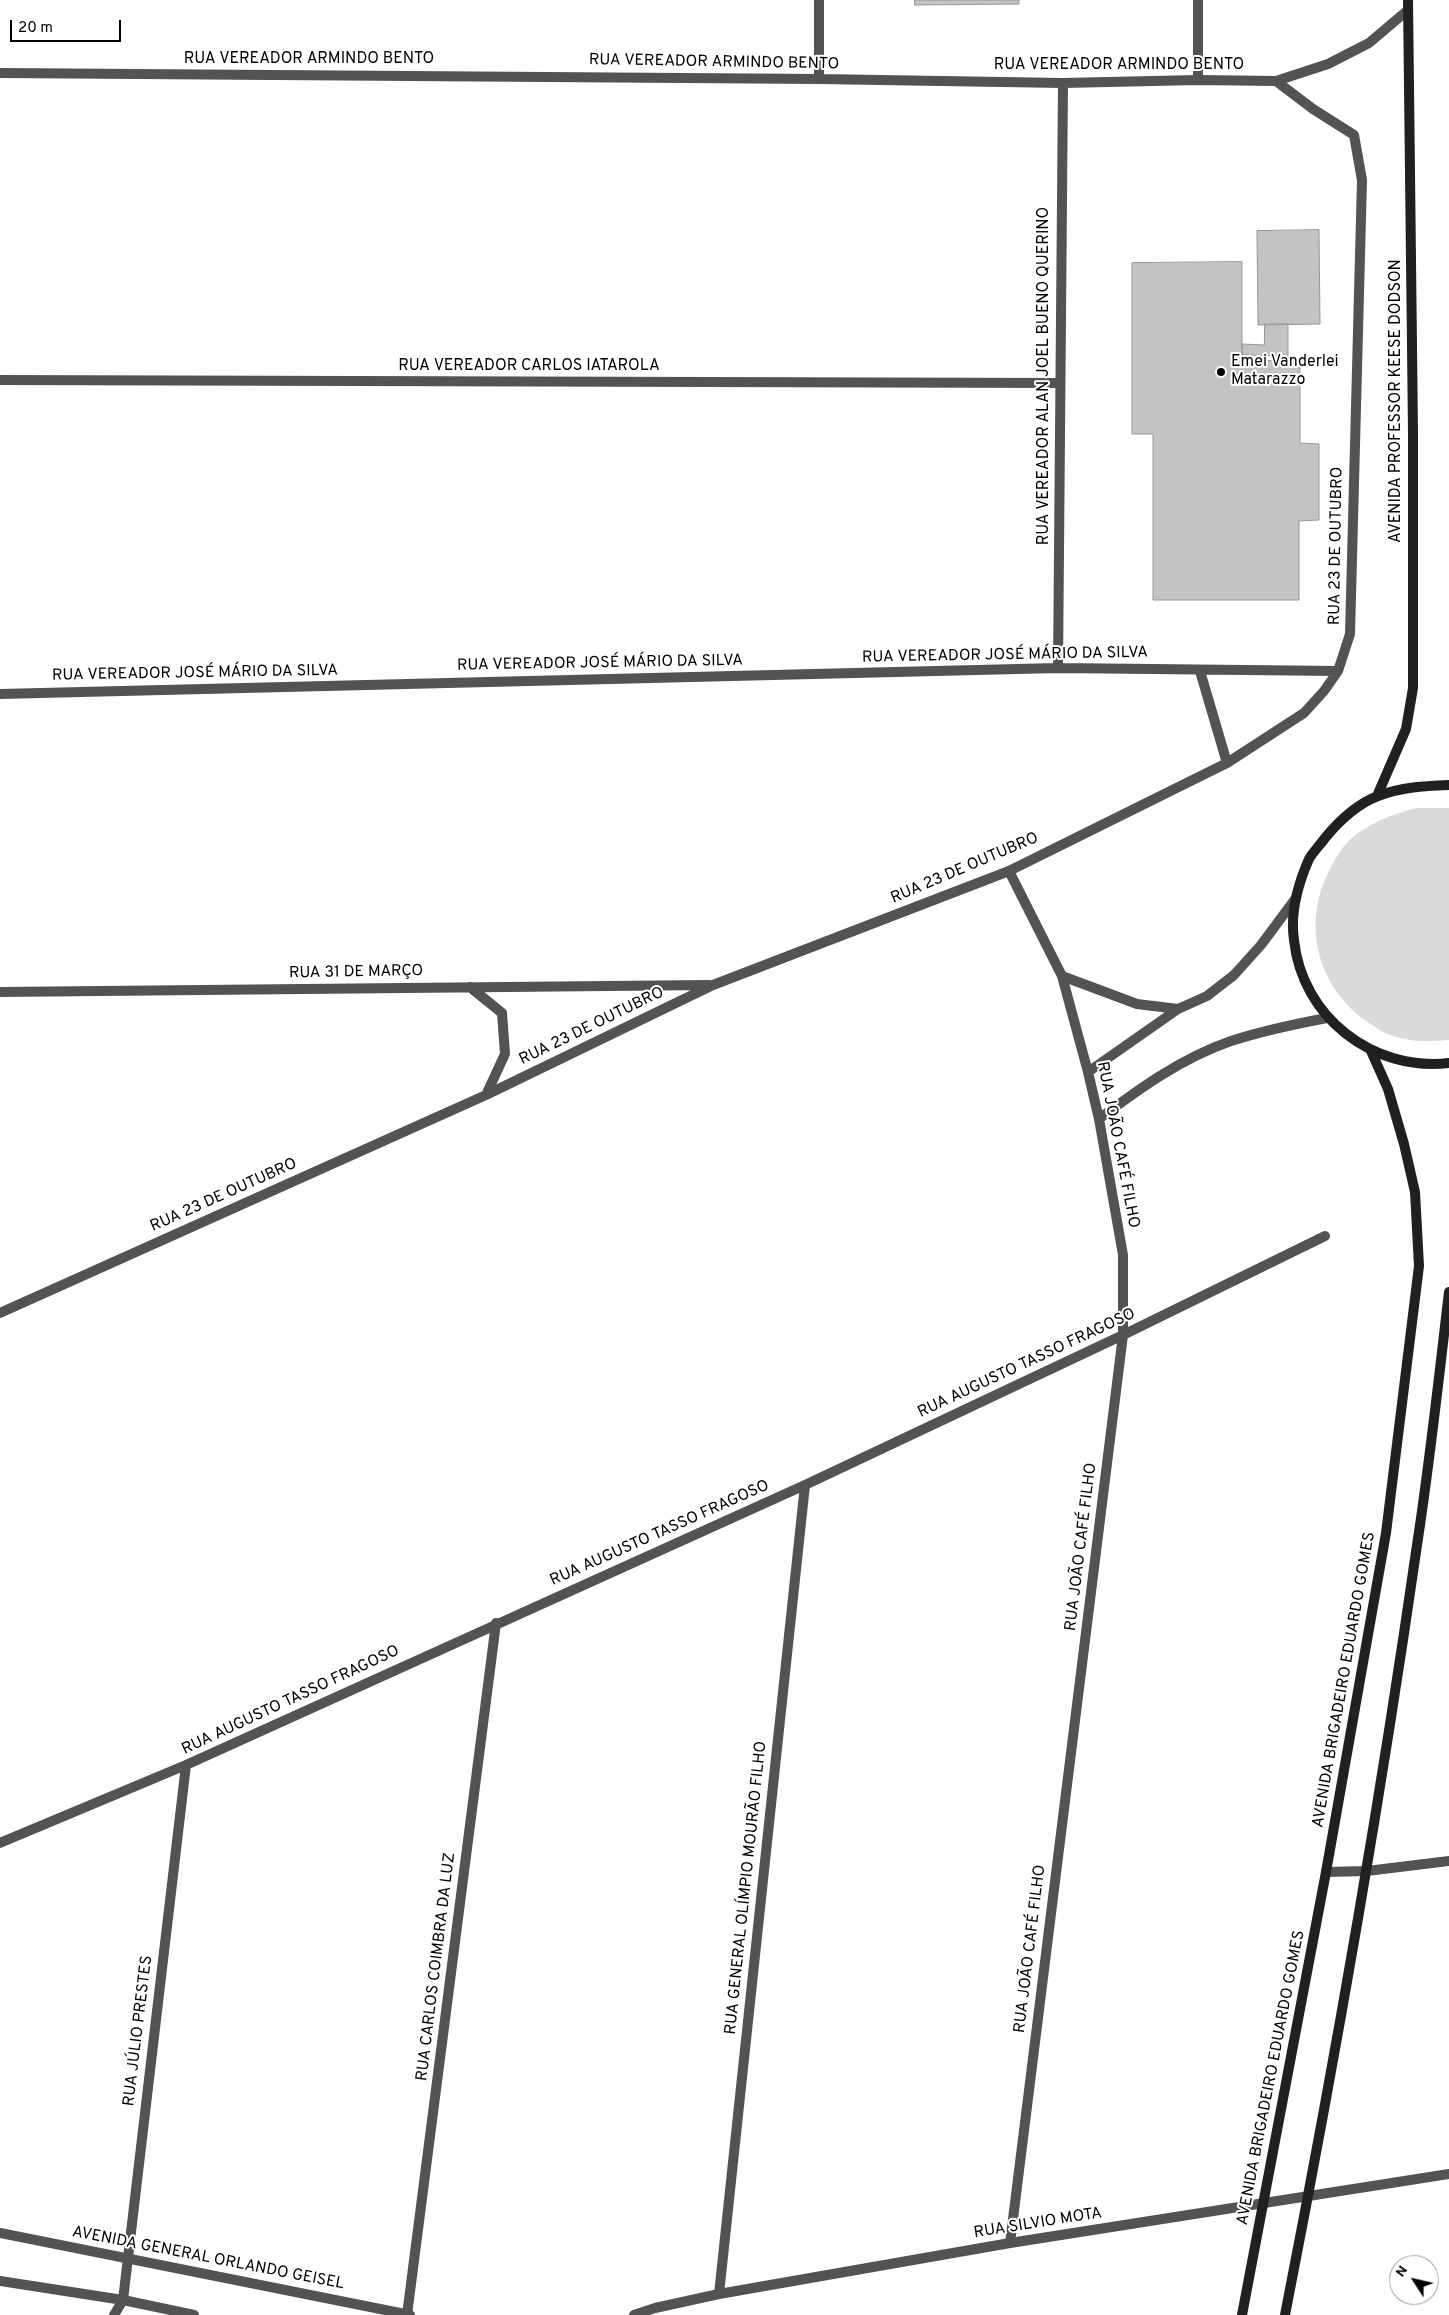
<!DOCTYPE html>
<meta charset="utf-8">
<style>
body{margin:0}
#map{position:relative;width:1449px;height:2315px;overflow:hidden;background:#fff;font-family:Overpass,sans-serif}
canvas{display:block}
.north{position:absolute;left:1389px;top:2255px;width:50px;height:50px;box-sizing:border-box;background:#fff;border:1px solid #999;border-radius:50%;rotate:305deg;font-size:14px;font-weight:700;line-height:20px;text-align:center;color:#000}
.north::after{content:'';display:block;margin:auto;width:18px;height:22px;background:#000;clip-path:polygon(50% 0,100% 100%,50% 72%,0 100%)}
.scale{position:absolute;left:10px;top:20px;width:111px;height:22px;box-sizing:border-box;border:2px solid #000;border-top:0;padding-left:6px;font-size:15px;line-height:18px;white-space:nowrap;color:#000;-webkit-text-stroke:4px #fff;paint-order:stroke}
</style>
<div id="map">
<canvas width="1449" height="2315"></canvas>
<div class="north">N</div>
<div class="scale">20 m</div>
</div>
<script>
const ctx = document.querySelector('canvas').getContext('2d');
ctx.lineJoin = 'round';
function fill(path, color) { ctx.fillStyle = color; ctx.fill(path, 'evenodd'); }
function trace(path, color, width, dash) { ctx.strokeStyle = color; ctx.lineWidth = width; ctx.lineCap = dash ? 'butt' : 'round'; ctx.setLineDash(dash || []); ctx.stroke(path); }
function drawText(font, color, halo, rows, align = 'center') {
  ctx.font = font + ' Overpass,sans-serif'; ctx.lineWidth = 4; ctx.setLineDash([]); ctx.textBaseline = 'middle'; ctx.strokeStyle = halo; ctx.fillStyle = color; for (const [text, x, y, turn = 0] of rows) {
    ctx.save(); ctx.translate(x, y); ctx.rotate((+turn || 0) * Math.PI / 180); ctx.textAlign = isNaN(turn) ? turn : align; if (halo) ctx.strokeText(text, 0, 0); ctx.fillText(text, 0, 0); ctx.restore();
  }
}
const green = new Path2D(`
 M1416,808H1449V1040C1427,1042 1406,1042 1385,1033C1380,1031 1375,1026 1369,1023C1324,993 1304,939 1322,887C1329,870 1339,848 1354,836C1373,822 1393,814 1416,808Z`);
const building = new Path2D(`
 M915,0H1019V4L915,5Z
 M1319,230L1320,324L1258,325L1257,231Z
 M1242,262V361L1300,360V443L1319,444V520L1299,521V600H1153V434H1132V263Z
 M1265,324H1288V356L1242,355V344L1264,345Z`);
const service = new Path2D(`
 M1198,80V0`);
const minor = new Path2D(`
 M819,0V79
 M0,73L819,79L1063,83L1198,80L1276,81L1328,64L1369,43L1408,10
 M0,380L1058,383
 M1058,668L1063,83
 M1200,671L1227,763
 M0,694L1058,668L1338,671
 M1009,871L1062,976L1088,1072L1099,1119L1123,1255V1335L1010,2243
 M1062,976L1137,1004L1178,1009
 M470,987L502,1013L505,1054L486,1095
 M0,992L709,985
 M1088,1072L1178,1009L1207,996L1234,975L1261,945L1296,898
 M1099,1119C1140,1088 1182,1058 1231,1041C1262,1031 1295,1024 1327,1018
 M0,1313L486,1095L713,985L1009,871L1227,763L1304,713L1324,691L1338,671L1350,634L1362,180L1354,135L1313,109L1276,81
 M0,1843L186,1765L805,1485L1123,1335L1325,1236
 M1326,1872L1367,1871L1449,1861
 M719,2294L805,1485
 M114,2315L123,2300L186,1765
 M407,2315L496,1623
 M634,2315L655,2308L719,2294L1010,2243L1449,2174`);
const tertiary = new Path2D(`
 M0,2233L410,2315
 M0,2281L123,2300L194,2315`);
const secondary = new Path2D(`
 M1449,785C1425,786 1401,787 1378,796C1357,804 1339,821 1325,838C1320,845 1313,852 1309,859C1298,884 1290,913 1294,940C1302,1017 1373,1072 1449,1063
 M1377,796L1406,729L1413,688V433L1408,0
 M1242,2315L1326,1872L1386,1533L1419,1266L1415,1192L1404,1144L1388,1089L1371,1051
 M1285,2315C1335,2060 1380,1803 1417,1545C1430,1461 1439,1376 1449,1292`);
const markers = [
 [1221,372,5,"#000"]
];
const streetNames = [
 ["RUA VEREADOR ARMINDO BENTO",309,60],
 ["RUA VEREADOR ARMINDO BENTO",714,63,1],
 ["RUA VEREADOR ARMINDO BENTO",1119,66],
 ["RUA VEREADOR CARLOS IATAROLA",529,367],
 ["RUA VEREADOR ALAN JOEL BUENO QUERINO",1045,376,-90],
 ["AVENIDA PROFESSOR KEESE DODSON",1397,401,-90],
 ["RUA 23 DE OUTUBRO",1337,546,-89],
 ["RUA VEREADOR JOSÉ MÁRIO DA SILVA",1005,656,-1],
 ["RUA VEREADOR JOSÉ MÁRIO DA SILVA",600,664,-1],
 ["RUA VEREADOR JOSÉ MÁRIO DA SILVA",195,674,-1],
 ["RUA 23 DE OUTUBRO",965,869,-23],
 ["RUA 31 DE MARÇO",356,973,-1],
 ["RUA 23 DE OUTUBRO",592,1027,-26],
 ["RUA JOÃO CAFÉ FILHO",1117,1145,79],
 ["RUA 23 DE OUTUBRO",224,1196,-24],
 ["RUA AUGUSTO TASSO FRAGOSO",1027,1364,-25],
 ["RUA AUGUSTO TASSO FRAGOSO",660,1534,-24],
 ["RUA JOÃO CAFÉ FILHO",1082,1547,-83],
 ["AVENIDA BRIGADEIRO EDUARDO GOMES",1345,1680,-80],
 ["RUA AUGUSTO TASSO FRAGOSO",291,1701,-25],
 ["RUA GENERAL OLÍMPIO MOURÃO FILHO",747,1888,-84],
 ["RUA JOÃO CAFÉ FILHO",1031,1949,-83],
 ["RUA CARLOS COIMBRA DA LUZ",437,1967,-83],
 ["RUA JÚLIO PRESTES",139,2031,-83],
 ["AVENIDA BRIGADEIRO EDUARDO GOMES",1272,2078,-79],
 ["RUA SILVIO MOTA",1038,2224,-9],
 ["AVENIDA GENERAL ORLANDO GEISEL",208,2259,11]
];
const poiNames = [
 ["Emei Vanderlei",1231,363],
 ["Matarazzo",1231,381]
];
fill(green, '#dadada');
fill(building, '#c3c3c3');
trace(building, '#979797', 1);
trace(service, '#535353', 10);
trace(minor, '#535353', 10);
trace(tertiary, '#535353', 10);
trace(secondary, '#202020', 10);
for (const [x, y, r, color] of markers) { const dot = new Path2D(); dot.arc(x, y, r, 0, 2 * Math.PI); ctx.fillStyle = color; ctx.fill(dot); trace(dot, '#fff', 2); }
drawText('16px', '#000', '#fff', streetNames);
drawText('16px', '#000', '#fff', poiNames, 'left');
</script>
